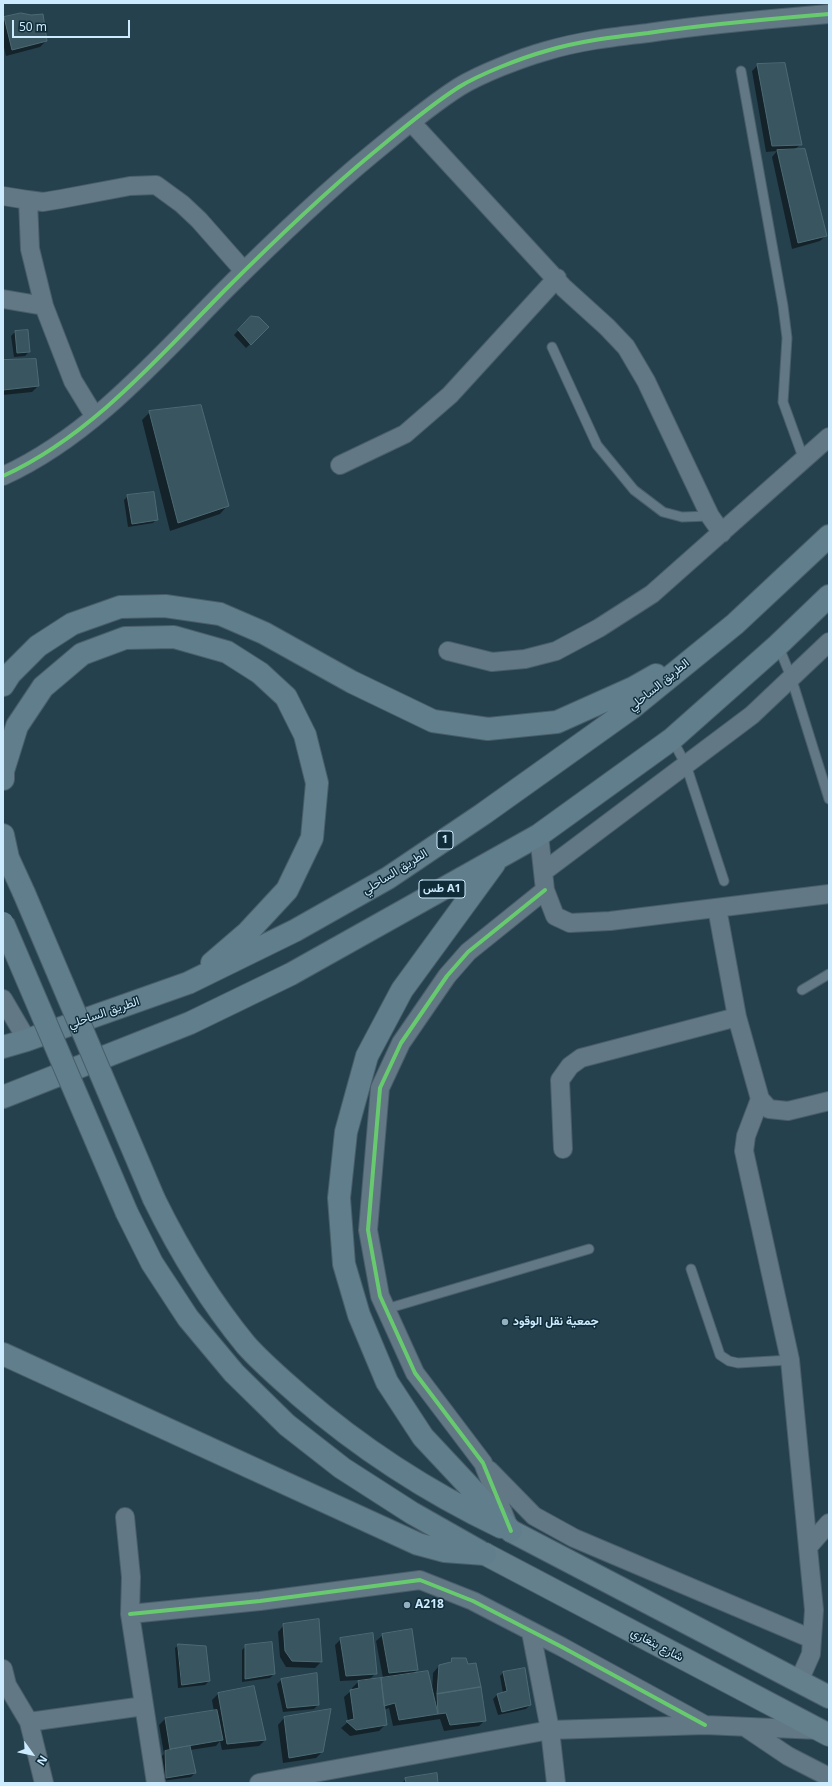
<!DOCTYPE html>
<meta charset="utf-8">
<style>
body{margin:0}
#map{position:relative;width:832px;height:1786px;overflow:hidden;background:#26414e;font-family:"Noto Sans",sans-serif}
canvas{display:block}
.frame{position:absolute;inset:0;border:4px solid #ccebfe;pointer-events:none}
.north{position:absolute;left:12px;top:1734px;width:40px;height:40px;-webkit-text-stroke:3px #112c39;paint-order:stroke;rotate:123deg;font-size:11px;font-weight:700;line-height:16px;text-align:center;color:#ccebfe}
.north::after{content:'';display:block;margin:auto;width:14px;height:18px;background:#ccebfe;clip-path:polygon(50% 0,100% 100%,50% 72%,0 100%)}
.scale{position:absolute;left:12px;top:20px;width:118px;height:18px;box-sizing:border-box;border:2px solid #ccebfe;border-top:0;padding-left:5px;font-size:12px;line-height:14px;white-space:nowrap;color:#ccebfe;-webkit-text-stroke:3px #112c39;paint-order:stroke}
</style>
<div id="map">
<canvas width="832" height="1786"></canvas>
<div class="frame"></div>
<div class="north">N</div>
<div class="scale">50 m</div>
</div>
<script>
const ctx = document.querySelector('canvas').getContext('2d');
ctx.lineJoin = 'round';
function fill(path, color) { ctx.fillStyle = color; ctx.fill(path, 'evenodd'); }
function trace(path, color, width, dash) { ctx.strokeStyle = color; ctx.lineWidth = width; ctx.lineCap = dash ? 'butt' : 'round'; ctx.setLineDash(dash || []); ctx.stroke(path); }
function drawText(font, color, halo, rows, align = 'center') {
  ctx.font = font + ' "Noto Sans",Vazirmatn,sans-serif'; ctx.lineWidth = 3; ctx.setLineDash([]); ctx.textBaseline = 'middle'; ctx.strokeStyle = halo; ctx.fillStyle = color; for (const [text, x, y, turn = 0] of rows) {
    ctx.save(); ctx.translate(x, y); ctx.rotate((+turn || 0) * Math.PI / 180); ctx.textAlign = isNaN(turn) ? turn : align; if (halo) ctx.strokeText(text, 0, 0); ctx.fillText(text, 0, 0); ctx.restore();
  }
}
const shadow = new Path2D(`
 M5,18L46,41L40,47L6,56L3,43V19Z
 M758,65L801,144L794,150L826,235L820,241L792,249L772,157L777,151L766,152L752,71Z
 M251,317L268,327L246,348L234,335Z
 M27,331L29,352L25,356L14,357L11,336L15,332Z
 M3,361L38,386L32,392L3,395Z
 M150,412L228,505L220,514L170,531L142,420Z
 M128,496L157,519L153,523L128,527L124,500Z
 M284,1625L321,1662L315,1668L286,1667L280,1657L278,1632Z
 M383,1635L417,1670L413,1674L432,1692L433,1673L439,1666L448,1664L453,1659L485,1720L479,1726L444,1731L440,1719L393,1726L389,1708L384,1710L385,1725L379,1731L350,1736L341,1728L348,1722L344,1697L352,1690V1688L360,1680L340,1681L335,1645L341,1639L376,1673L369,1680L383,1678L376,1641Z
 M179,1645L209,1681L205,1685L178,1688L175,1648Z
 M246,1646L274,1674L270,1678L242,1682V1650Z
 M504,1672L530,1705L526,1709L498,1715L493,1699L497,1695L503,1693L500,1676Z
 M316,1674L318,1705L314,1709L283,1712L277,1684L281,1680Z
 M218,1694L265,1740L259,1746L222,1750L220,1741L216,1746L190,1750L195,1773L191,1777L162,1781V1756L164,1754L159,1725L165,1719L214,1712L212,1700Z
 M284,1718L322,1752L316,1758L283,1763L278,1725Z
 M406,1779L437,1783H402Z`);
const building = new Path2D(`
 M21,13L31,15L43,14L47,41L12,50L4,17Z
 M785,63L802,145L772,146L757,64Z
 M805,149L827,236L798,243L777,150Z
 M251,316L259,317L269,327L251,345L238,330Z
 M28,330L30,352L17,353L15,331Z
 M36,359L39,386L3,390V360Z
 M201,405L229,506L178,523L149,411Z
 M154,492L158,520L132,524L127,495Z
 M319,1619L322,1662L292,1661L285,1651L283,1624Z
 M412,1629L418,1670L389,1673L382,1634Z
 M373,1633L377,1674L346,1676L340,1638Z
 M272,1642L275,1674L245,1679V1645Z
 M178,1644L206,1646L210,1681L182,1685Z
 M452,1658H466L468,1664L476,1663L481,1687L437,1694L439,1665L451,1662Z
 M525,1668L531,1705L502,1712L497,1694L507,1691L503,1672Z
 M428,1671L438,1714L399,1720L395,1703L384,1706L381,1678Z
 M317,1673L319,1705L287,1708L281,1679Z
 M381,1678L387,1725L356,1730L346,1721L354,1719L350,1690L359,1688L358,1681Z
 M254,1686L266,1740L227,1744L218,1693Z
 M481,1687L486,1721L450,1725L446,1713L438,1714L437,1694Z
 M331,1709L323,1752L289,1758L284,1717Z
 M217,1710L223,1740L170,1749L165,1718Z
 M190,1746L196,1773L166,1778L165,1751Z
 M437,1773L438,1783H406L405,1778Z`);
const lane = new Path2D(`
 M741,71L783,306L787,338L783,402L804,460
 M552,347L597,445L634,490L663,512L682,517L710,516
 M778,645L791,677L829,799
 M672,739L686,765L724,881
 M802,990L829,974
 M691,1269L720,1355L729,1361L738,1363L790,1360
 M386,1309L589,1249`);
const street = new Path2D(`
 M411,122L564,288L607,327L626,347L646,381L710,516L722,533
 M3,196L28,200L30,249L44,306
 M28,200L43,202L61,199L130,186L156,185L182,204L199,220L244,271
 M3,299L44,306L73,381L95,417
 M340,465L405,434L450,395L557,278
 M3,476C91,436 158,358 225,290C273,242 321,196 373,153C401,130 429,106 459,87C480,74 521,58 546,51C579,41 613,37 648,33C708,24 768,19 829,14
 M448,651L492,662L525,659L556,651L599,628L652,594L829,437
 M539,835L545,890L555,916L570,923L610,921L829,894
 M543,872L752,715L829,642
 M717,908L737,1017L760,1099L769,1109L788,1111L829,1101
 M3,999L27,1040
 M760,1099L746,1136L744,1151L790,1360L814,1610L811,1654L799,1681
 M563,1149L560,1080L570,1066L581,1058L737,1017
 M489,1470L534,1516L574,1538L812,1639
 M125,1517L131,1577L130,1614L156,1783
 M508,1525L483,1463L415,1373L380,1296L368,1230L380,1088L401,1043L447,976L468,952L545,890
 M808,1547L829,1523
 M130,1614L260,1601L420,1580L473,1601L562,1647L705,1725
 M531,1632L550,1730L556,1783
 M3,1669L7,1685L29,1722L44,1783
 M29,1722L144,1706
 M745,1727L788,1756L829,1777
 M259,1783L550,1730L705,1725L818,1730`);
const primary = new Path2D(`
 M511,1531L829,1697
 M485,1554L829,1735`);
const highway = new Path2D(`
 M3,685L10,674L38,646L72,624L120,607L165,606L220,614L264,633L352,682L433,721L488,729L557,722L633,688L656,675
 M3,779V771L17,726L43,687L82,654L125,638L174,637L227,652L260,673L286,697L305,735L317,783L312,838L287,890L248,932L212,963
 M3,835L8,858L24,893
 M494,864L402,990L367,1056L346,1132L339,1198L344,1264L359,1315L387,1382L423,1437L511,1531
 M3,1047L27,1040L188,983L296,930L388,878L483,814L633,707L735,624L829,536
 M3,1097L190,1023L291,974L539,835L672,739L778,645L829,596
 M154,1199C180,1252 209,1300 246,1345C262,1363 281,1379 299,1395C360,1448 428,1492 501,1527
 M127,1213L152,1263L188,1318L234,1373L287,1425L342,1468L412,1513L479,1551
 M3,1354L418,1544L444,1551L485,1554`);
const highwayBridge = new Path2D(`
 M24,893L154,1199
 M3,923L127,1213`);
const cycleway = new Path2D(`
 M3,476C91,436 158,358 225,290C273,242 321,196 373,153C401,130 429,106 459,87C480,74 521,58 546,51C579,41 613,37 648,33C708,24 768,19 829,14
 M511,1531L483,1463L415,1373L380,1296L368,1230L380,1088L401,1043L447,976L468,952L545,890
 M130,1614L260,1601L420,1580L473,1601L562,1647L705,1725`);
const markers = [
 [505,1322,4,"#92b0c0"],
 [407,1605,4,"#92b0c0"]
];
const shields = [
 [445,840,16],
 [442,889,46]
];
const shieldNames = [
 ["1",445,840],
 ["طس A1",442,889]
];
const streetNames = [
 ["الطريق الساحلي",659,685,-39],
 ["الطريق الساحلي",395,872,-32],
 ["الطريق الساحلي",104,1013,-19],
 ["شارع بنغازي",657,1645,28]
];
const poiNames = [
 ["جمعية نقل الوقود",513,1322],
 ["A218",415,1605]
];
fill(shadow, '#0007');
fill(building, '#395660');
trace(building, '#4c6a74', 1);
trace(lane, '#495e6a', 11);
trace(street, '#495e6a', 20);
trace(primary, '#495e6a', 24);
trace(highway, '#495e6a', 24);
trace(lane, '#627884', 9);
trace(street, '#627884', 18);
trace(primary, '#65808d', 22);
trace(highway, '#617e8c', 22);
trace(highwayBridge, '#495e6a', 24, []);
trace(highwayBridge, '#617e8c', 22);
trace(cycleway, '#67ca6e', 4);
for (const [x, y, r, color] of markers) { const dot = new Path2D(); dot.arc(x, y, r, 0, 2 * Math.PI); ctx.fillStyle = color; ctx.fill(dot); trace(dot, '#112c39', 1.5); }
for (const [x, y, w] of shields) { const box = new Path2D(); box.roundRect(x - w / 2, y - 9, w, 18, 3); ctx.fillStyle = '#112c39'; ctx.fill(box); trace(box, '#ccebfe', 1); }
drawText('bold 11px', '#ccebfe', null, shieldNames);
drawText('12px', '#ccebfe', '#112c39', streetNames);
drawText('bold 12px', '#ccebfe', '#112c39', poiNames, 'left');
</script>
